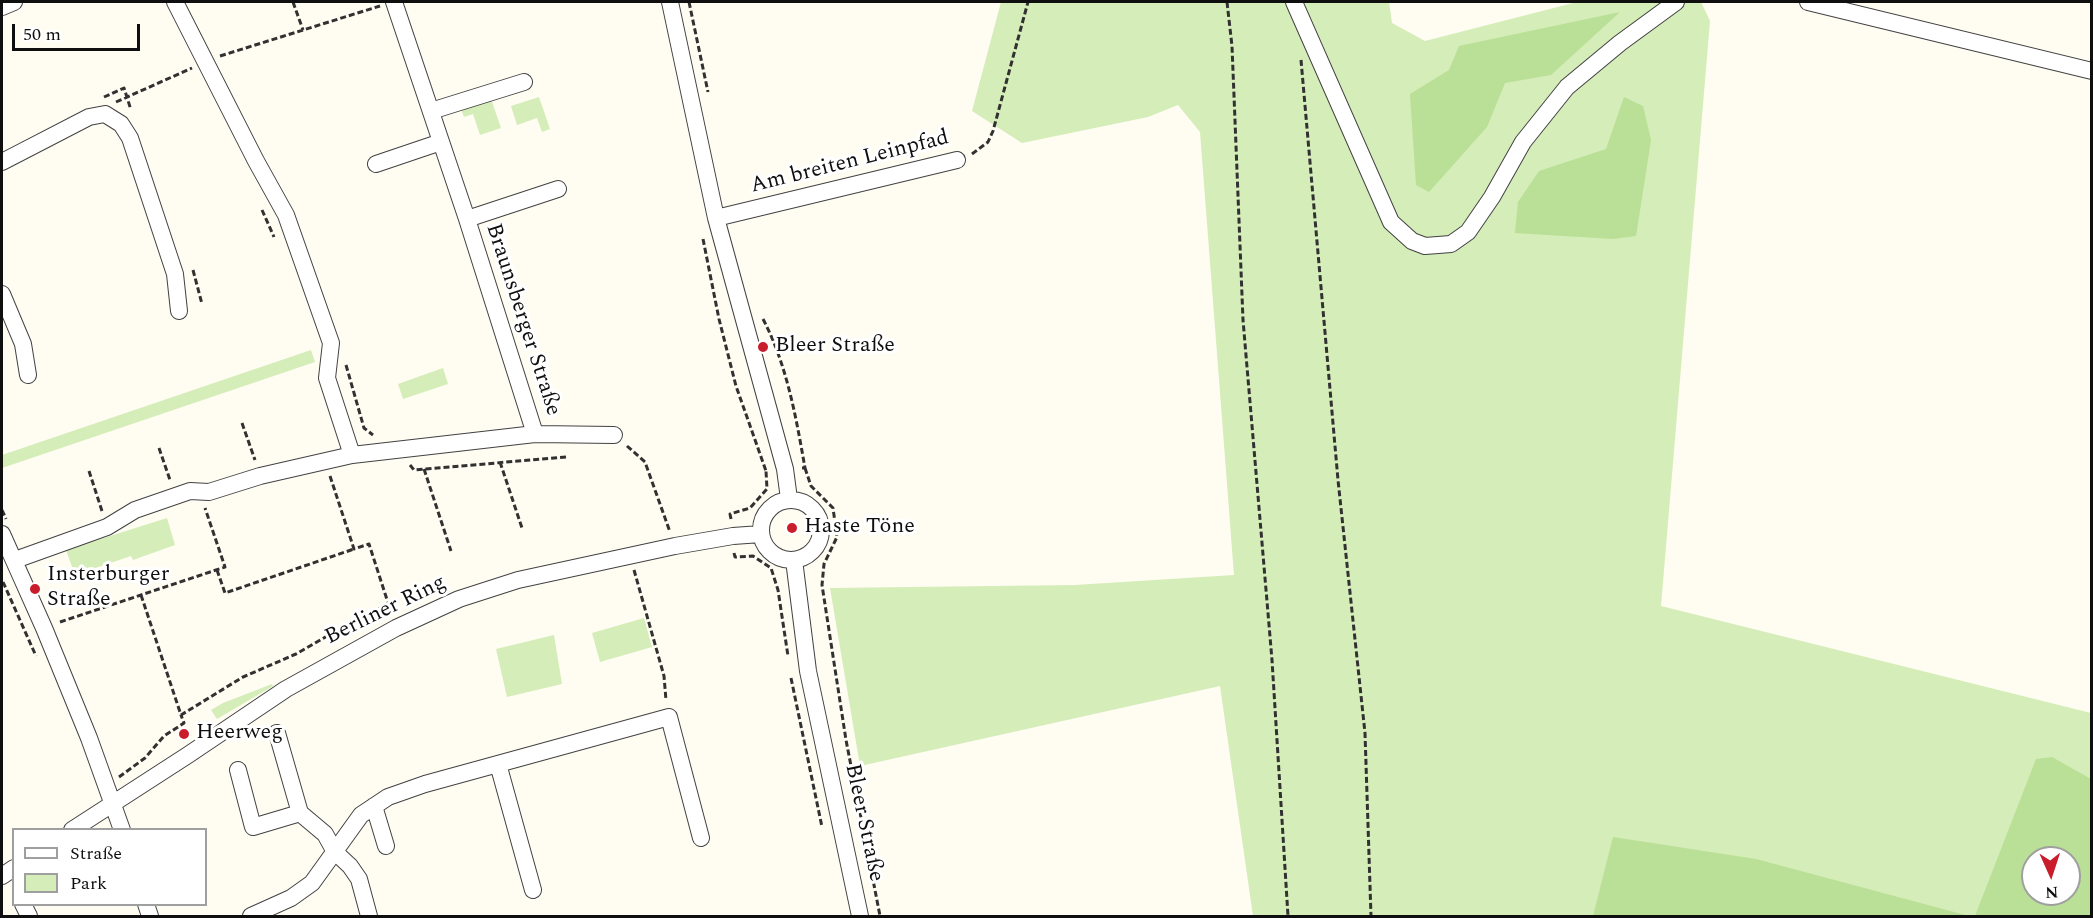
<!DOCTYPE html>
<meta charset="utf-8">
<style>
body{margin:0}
#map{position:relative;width:2093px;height:918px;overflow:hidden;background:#fffcf2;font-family:Spectral,serif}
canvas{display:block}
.frame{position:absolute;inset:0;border:3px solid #0f0f0f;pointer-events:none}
.legend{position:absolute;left:12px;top:828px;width:195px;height:78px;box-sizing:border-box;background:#fff;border:2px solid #9f9f9f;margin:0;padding:8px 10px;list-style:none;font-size:18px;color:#0f0f0f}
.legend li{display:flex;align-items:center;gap:12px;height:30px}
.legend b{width:30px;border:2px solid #9f9f9f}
.north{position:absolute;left:2021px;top:846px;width:60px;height:60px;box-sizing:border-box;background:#fff;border:2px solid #9f9f9f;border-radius:50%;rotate:177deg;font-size:16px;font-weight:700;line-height:24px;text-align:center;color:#0f0f0f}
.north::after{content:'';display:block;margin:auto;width:21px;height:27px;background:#ca1d2c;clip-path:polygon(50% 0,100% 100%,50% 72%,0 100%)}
.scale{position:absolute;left:12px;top:24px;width:128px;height:27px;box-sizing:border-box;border:3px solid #0f0f0f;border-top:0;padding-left:8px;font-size:18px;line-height:21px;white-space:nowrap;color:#0f0f0f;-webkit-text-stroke:4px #fff;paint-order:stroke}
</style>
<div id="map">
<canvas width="2093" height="918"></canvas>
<div class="frame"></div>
<ul class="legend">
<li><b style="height:8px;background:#fff"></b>Straße</li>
<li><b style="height:16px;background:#d5edb8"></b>Park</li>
</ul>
<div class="north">N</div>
<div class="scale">50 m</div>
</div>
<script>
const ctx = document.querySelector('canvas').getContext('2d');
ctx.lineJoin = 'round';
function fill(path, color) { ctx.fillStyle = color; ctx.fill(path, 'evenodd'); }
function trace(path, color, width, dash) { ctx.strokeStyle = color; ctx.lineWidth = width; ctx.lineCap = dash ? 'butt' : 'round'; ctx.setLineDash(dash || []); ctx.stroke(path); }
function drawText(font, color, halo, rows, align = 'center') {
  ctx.font = font + ' Spectral,serif'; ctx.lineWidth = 6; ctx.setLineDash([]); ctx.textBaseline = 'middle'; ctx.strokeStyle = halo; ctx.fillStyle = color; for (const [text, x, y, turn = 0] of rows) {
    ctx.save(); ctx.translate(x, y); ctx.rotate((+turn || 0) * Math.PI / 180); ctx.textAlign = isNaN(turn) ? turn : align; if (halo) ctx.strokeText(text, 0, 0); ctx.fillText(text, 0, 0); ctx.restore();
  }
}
const green = new Path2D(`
 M1001,2H1389L1392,23L1425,41L1577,2H1701L1710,21L1661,606L2091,713V916H1253L1220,686L860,766L830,588L1075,585L1234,575L1200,132L1178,105L1148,117L1022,143L972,111ZM2033,858H2069V894H2033Z
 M539,97L550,129L542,132L537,118L517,125L511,106Z
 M491,99L501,128L480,135L473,114L464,117L461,109Z
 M311,350L315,362L2,468V455Z
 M443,368L448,384L403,399L398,384Z
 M167,518L175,545L133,560L131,556L75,575L66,550Z
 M644,618L652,647L600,662L592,633Z
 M554,635L562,684L507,697L496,649Z
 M272,684L273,686L217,719L211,710L223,703Z`);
const forest = new Path2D(`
 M1620,12L1551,75L1505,83L1487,127L1429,192L1416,185L1410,94L1449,70L1459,46Z
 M1624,97L1643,106L1651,140L1636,236L1613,239L1515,233L1518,202L1539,171L1606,149Z
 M2052,757L2091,779V916H1975L2036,759ZM2033,858H2069V894H2033Z
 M1613,837L1756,859L1969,916H1593Z`);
const path = new Path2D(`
 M293,2L303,30
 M689,2L708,92
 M1227,2L1232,46L1243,320L1272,660L1288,916
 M220,56L380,6
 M1301,60L1338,480L1365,733L1371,916
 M104,97L124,88L131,110
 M116,102L192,68
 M972,154L988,142L993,131L1028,2
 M262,210L274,237
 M703,239L719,319L736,386L766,471
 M193,270L202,304
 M763,319C787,365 796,417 805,468H802
 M346,365L364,428L373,435
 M242,423L255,460
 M627,446L645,462L670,532
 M159,448L170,480
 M500,462L522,528
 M410,465L414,470L566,457
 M805,468L811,486L833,508L837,537L824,564L822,585L846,740L880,916
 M424,469L451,551
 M89,471L102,511
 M330,476L354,549L369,544L391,612
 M2,510L6,519
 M731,519L730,514L750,508L767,489L766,471H768
 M734,553L735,557L753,556L771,568L778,590L788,656
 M217,570L225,593L354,549
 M634,570L664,676L666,700
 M3,582L36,656
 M141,595L181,715L243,677L296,654L350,623L389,604
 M60,622L225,567L205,508
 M791,678L822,827
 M119,777L145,758L164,736L184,723L181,715`);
const minor = new Path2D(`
 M175,2L256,161L286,215L331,343L327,378L352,455
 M394,2L467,219L535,434
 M670,2L716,218L785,469L789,499
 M1294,2L1391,222L1412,241L1425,246L1451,244L1468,232L1492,197L1523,142L1567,87L1620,43L1676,2
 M1808,2L2092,71
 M2,7L14,2
 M431,111L524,82
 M2,162L89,117L105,114L121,124L130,138L175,274L179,311
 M376,164L441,142
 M716,218L957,160
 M467,219L558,189
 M2,294L23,344L28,375
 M761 530a30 30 0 1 1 60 0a30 30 0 1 1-60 0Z
 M2,534L44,628L89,738L122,830
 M15,560L107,527L135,510L190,491L209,492L260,476L352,455L535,434L614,435
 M794,560L808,671L860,916
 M277,733L300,813L325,834L335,852L350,866L359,879L369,916
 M498,764L533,890
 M238,770L253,827L300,813
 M374,806L386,846
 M72,830L188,755L286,689L396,628L459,599L518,580L675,546L733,536L761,534
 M2,876L14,868
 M23,904L29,916
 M146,904L150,916
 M251,916L291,898L312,883L361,815L388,797L425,784L669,717L701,838`);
const markers = [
 [763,347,6,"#ca1d2c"],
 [792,528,6,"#ca1d2c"],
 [35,589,6,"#ca1d2c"],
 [184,734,6,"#ca1d2c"]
];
const streetNames = [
 ["Am breiten Leinpfad",850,163,-14],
 ["Braunsberger Straße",522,320,72],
 ["Berliner Ring",386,611,-26],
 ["Bleer Straße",863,823,78]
];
const poiNames = [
 ["Bleer Straße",775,347],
 ["Haste Töne",804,528],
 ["Insterburger",47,576],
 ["Straße",47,601],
 ["Heerweg",196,734]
];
fill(green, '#d5edb8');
fill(forest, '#badf96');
trace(minor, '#424242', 18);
trace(path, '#313131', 3, [6, 3]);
trace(minor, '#fff', 16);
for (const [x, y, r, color] of markers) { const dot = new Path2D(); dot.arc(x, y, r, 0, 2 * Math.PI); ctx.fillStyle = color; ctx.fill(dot); trace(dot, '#fff', 2); }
drawText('22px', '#0f0f0f', '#fff', streetNames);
drawText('22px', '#0f0f0f', '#fff', poiNames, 'left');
</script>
